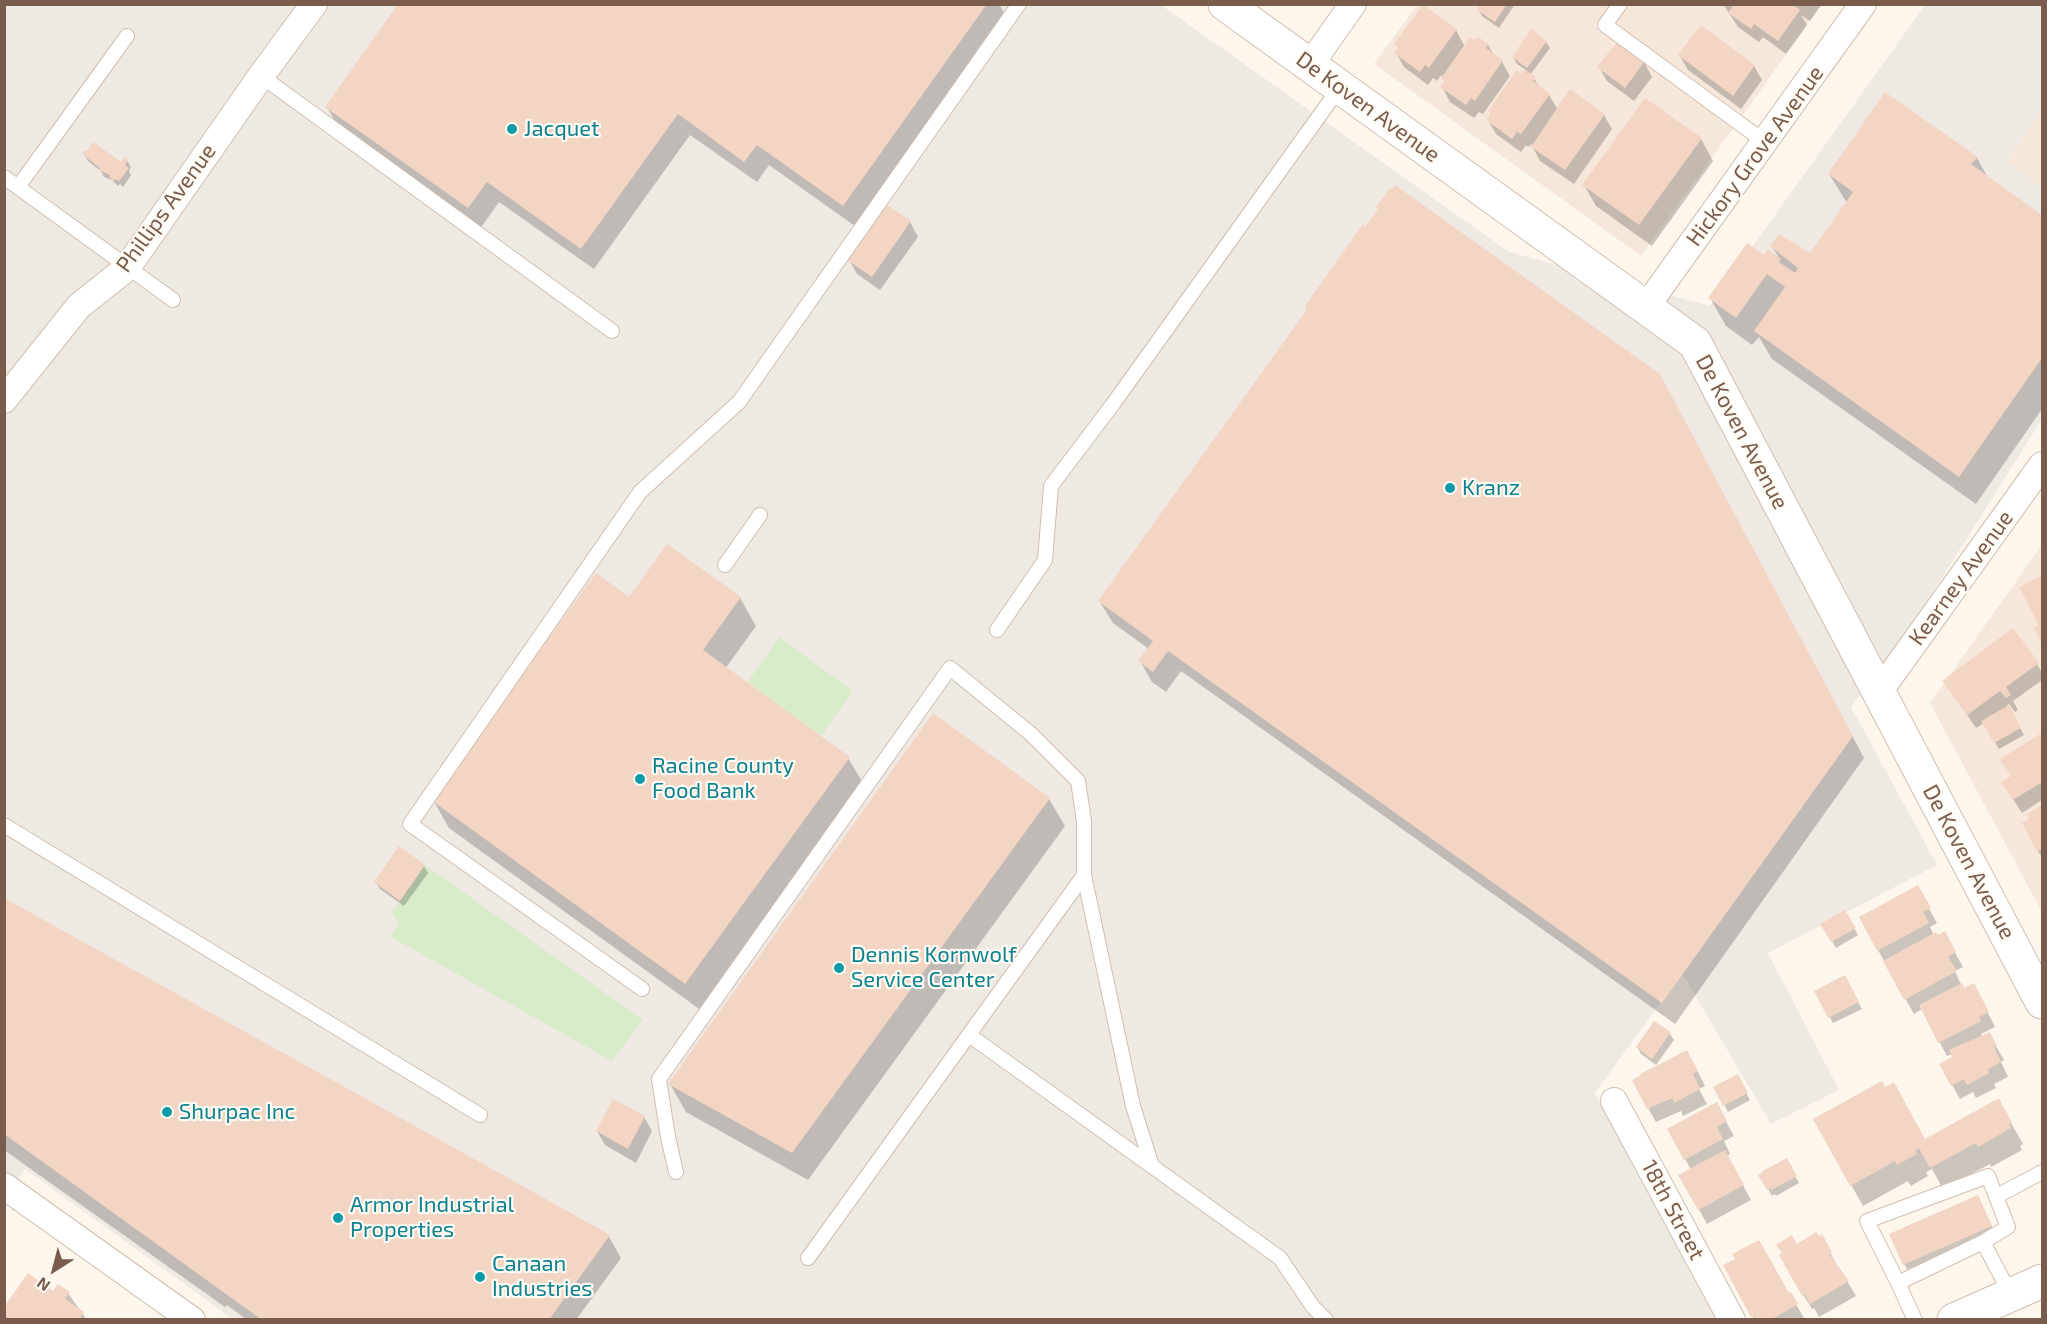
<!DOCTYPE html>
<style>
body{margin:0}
#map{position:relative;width:2047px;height:1324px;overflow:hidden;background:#fdf6ec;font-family:"Exo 2",sans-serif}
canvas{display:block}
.frame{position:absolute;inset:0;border:6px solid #7a5c4d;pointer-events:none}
.north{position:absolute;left:24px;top:1240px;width:60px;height:60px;-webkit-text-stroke:4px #fffaf3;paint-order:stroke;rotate:216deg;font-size:16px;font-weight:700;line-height:24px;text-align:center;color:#7a5c4d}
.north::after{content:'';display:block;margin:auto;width:21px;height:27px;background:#7a5c4d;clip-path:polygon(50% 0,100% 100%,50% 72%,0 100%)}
</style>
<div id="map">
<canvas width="2047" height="1324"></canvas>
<div class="frame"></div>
<div class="north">N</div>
</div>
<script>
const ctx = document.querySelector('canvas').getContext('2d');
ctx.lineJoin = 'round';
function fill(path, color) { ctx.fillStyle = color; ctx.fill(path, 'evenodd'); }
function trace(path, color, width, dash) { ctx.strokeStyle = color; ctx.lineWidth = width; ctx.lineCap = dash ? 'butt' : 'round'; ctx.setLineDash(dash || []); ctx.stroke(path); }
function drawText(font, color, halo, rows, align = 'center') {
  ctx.font = font + ' "Exo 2",sans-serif'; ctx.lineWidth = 4.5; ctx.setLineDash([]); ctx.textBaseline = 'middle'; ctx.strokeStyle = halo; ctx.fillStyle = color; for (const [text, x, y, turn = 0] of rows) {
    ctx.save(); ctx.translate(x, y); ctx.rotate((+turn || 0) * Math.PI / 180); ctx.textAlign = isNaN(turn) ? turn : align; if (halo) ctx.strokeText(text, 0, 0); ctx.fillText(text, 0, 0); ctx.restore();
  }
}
const residential = new Path2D(`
 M1417,5H1610L1595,26L1734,127L1641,256L1374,64Z
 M1629,5H1821L1743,115L1616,24Z
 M2042,110V188L2006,162Z
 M2042,545V912L1930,703Z`);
const industrial = new Path2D(`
 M5,5H1161L1509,252L1710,306L1925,5H2042V110L2006,161L2042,188V419L1923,608L1851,707L1937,865L1768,953L1839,1090L1771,1124L1682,973L1595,1093L1715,1319H233L25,1169L5,1197Z`);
const green = new Path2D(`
 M779,637L853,691L821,736L747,683Z
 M425,865L643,1020L612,1061L391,937L398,924L392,912Z`);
const shadow = new Path2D(`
 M400,4H999L1006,16L855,226L769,165L757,182L690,135L594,269L499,202L480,229L339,128L327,107Z
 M1482,4H1515L1499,28L1482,16L1479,10Z
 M1723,4H1822L1810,21L1801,15L1807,25L1786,54L1763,37L1759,42L1738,27Z
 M1456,30L1465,47L1488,45L1494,55L1502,62L1510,76L1483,114L1479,112L1474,118L1450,102L1442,87L1446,82L1441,75L1437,81L1433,78L1428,85L1404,67L1396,53L1399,49L1396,44Z
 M1546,42L1550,48L1530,75L1534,79L1540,88L1549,95L1558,110L1604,115L1612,129L1574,184L1540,161L1531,144L1529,147L1526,145L1521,152L1496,134L1488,120L1492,115L1489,111L1526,70L1517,64L1513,57Z
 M1618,43L1644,62L1652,77L1634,101L1607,81L1599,67Z
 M1680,56L1754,66L1762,80L1741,109L1688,70Z
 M1701,139L1713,161L1652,246L1596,206L1584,185Z
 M84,154L122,164L127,161L131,167L129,171L131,175L123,187L120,184L118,186L112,180L104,177L101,171L88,161Z
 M1977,158L1988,178L2042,217V409L1976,504L1772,359L1759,337L1752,345L1726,326L1710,298L1764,257L1780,260L1772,246L1810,255L1847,203L1829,174Z
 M910,222L918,237L880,290L857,274L849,260Z
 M1306,306L1671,397L1864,758L1675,1024L1181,671L1166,692L1152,682L1140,661L1149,649L1113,623L1100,602L1308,310Z
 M668,546L740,598L756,626L725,669L848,758L865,786L702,1011L449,828L433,800L629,599Z
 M2042,576V641L2036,629L2041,626L2021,588Z
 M2037,664L2042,673V680L2013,701L2018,710L2015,712L2009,704L2007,705L2024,735L1999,749L1984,723L1976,728L1944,681Z
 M2042,735V800L2022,813L2011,796L2013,777L2002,759Z
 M1049,799L1065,826L808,1180L686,1112L670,1084Z
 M2042,807V858L2024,824L2031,820L2029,814Z
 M424,866L428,873L404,906L380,889L376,882Z
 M1917,887L1937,923L1930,927L1934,935L1937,937L1944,933L1963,967L1955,971L1962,987L1964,990L1981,999L1995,1027L1981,1034L1982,1037L1989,1034L2004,1060L2001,1062L2008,1077L1994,1084L1996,1088L1976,1098L1973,1092L1960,1099L1952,1085L1954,1058L1952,1054L1947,1056L1922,1009L1914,1014L1878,950Z
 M4,899L609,1237L621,1258L576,1320H247L227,1305L225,1307L4,1150Z
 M1845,912L1858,935L1836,948L1822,924Z
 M1844,977L1862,1009L1833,1023L1816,992Z
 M1655,1023L1670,1034L1674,1040L1656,1065L1641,1054L1637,1047Z
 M1695,1066L1705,1086L1699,1089L1707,1104L1683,1116L1681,1111L1656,1122L1648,1108Z
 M1737,1076L1750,1100L1728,1112L1715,1087Z
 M1885,1089L1925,1140L1998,1100L2023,1144L2020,1146L2022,1150L1991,1167L1990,1164L1943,1189L1932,1169L1926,1172L1928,1176L1911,1186L1908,1181L1863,1206L1815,1120Z
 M1716,1104L1734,1136L1724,1141L1730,1154L1727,1156L1751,1200L1707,1224L1680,1176L1691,1170L1669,1129Z
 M644,1117L652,1131L636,1163L605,1145L597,1131Z
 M1786,1160L1799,1183L1776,1196L1775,1194L1772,1196L1761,1176Z
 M1978,1197L1999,1241L1912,1278L1904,1264Z
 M1821,1236L1838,1267L1836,1268L1840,1269L1856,1296L1819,1317L1814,1308L1812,1309L1780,1256L1796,1246Z
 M1725,1266L1788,1295L1790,1294L1804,1318L1755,1320Z
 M54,1293H68L87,1320H7L4,1316V1310Z`);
const building = new Path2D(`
 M398,4H987L843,206L757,145L744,162L678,114L581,249L487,182L468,208L325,107Z
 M1480,4H1507L1495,22L1477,10Z
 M1728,4H1793L1800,10L1778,41L1754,24L1751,29L1728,13L1732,7Z
 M1423,5L1457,29L1429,68L1425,65L1420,72L1394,53L1399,47L1394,44Z
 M1701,25L1755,65L1733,96L1678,55Z
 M1531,29L1547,41L1527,68L1512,57Z
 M1470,37L1475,40L1478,37L1489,44L1486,48L1503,60L1475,101L1471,98L1466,105L1440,87L1445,81L1441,78Z
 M1618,41L1645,61L1625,88L1597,67Z
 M1524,69L1536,77L1533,81L1550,94L1521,134L1517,132L1512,139L1486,120L1491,113L1488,111L1517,70L1521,74Z
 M1570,89L1605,114L1565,170L1531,147Z
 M1885,92L1978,157L1971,164L2042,215V358L1959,477L1754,331L1785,287L1767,274L1736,318L1708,298L1747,243L1764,255L1768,249L1781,259L1779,262L1795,273L1798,268L1770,246L1779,234L1810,253L1853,192L1828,174Z
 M1645,98L1702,138L1639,225L1582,185Z
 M93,142L121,162L125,157L128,160L125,165L129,168L119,181L115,179L114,181L109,177L110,175L99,170L100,168L82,154L85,150L87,151Z
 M1395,185L1660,374L1853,736L1662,1003L1168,651L1153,672L1138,661L1153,641L1098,601L1308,308L1305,306L1363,224L1366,226L1378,209L1376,207L1390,188L1392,189Z
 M886,204L911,221L872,277L847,260Z
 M667,544L741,597L703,650L850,757L685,984L431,800L596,573L629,597Z
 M2042,575V644L2034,628L2039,625L2019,587Z
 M2013,628L2039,663L2006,687L2011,695L2006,698L2000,691L1967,715L1942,681Z
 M2009,705L2021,728L1994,743L1981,721Z
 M933,713L1050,798L792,1153L668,1084Z
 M2042,733V782L2013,800L2001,782L2011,776L2000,759Z
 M2042,805V849L2037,852L2022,823L2029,819L2027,814Z
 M399,846L425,865L400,901L374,882Z
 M1918,885L1931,908L1923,912L1929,923L1877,951L1859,917Z
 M4,898L467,1155L610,1235L549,1320H262L4,1134Z
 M1845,910L1856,928L1831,942L1820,924Z
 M1945,931L1956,952L1948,957L1957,971L1904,1000L1883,961L1936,932L1938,935Z
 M1845,975L1859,1002L1828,1018L1814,991Z
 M1962,983L1964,988L1974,983L1989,1012L1979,1017L1981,1021L1938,1043L1919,1005Z
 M1654,1021L1671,1032L1652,1059L1636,1047Z
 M1990,1032L1997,1046L1994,1047L2001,1062L1988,1069L1989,1073L1967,1085L1964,1079L1951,1086L1939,1064L1952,1057L1949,1050Z
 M1687,1050L1698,1071L1693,1074L1700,1089L1674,1103L1672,1098L1647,1109L1632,1080L1641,1075L1640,1074Z
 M1738,1074L1748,1093L1723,1106L1713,1087Z
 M1882,1081L1885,1087L1894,1082L1925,1139L1999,1098L2012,1123L2009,1124L2011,1128L1978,1147L1976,1143L1930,1168L1919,1148L1915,1151L1917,1154L1897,1165L1895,1161L1850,1186L1813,1119Z
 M613,1099L645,1116L628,1149L596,1131Z
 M1717,1102L1727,1121L1717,1127L1723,1139L1684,1160L1667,1129Z
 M1725,1150L1744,1185L1698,1210L1678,1175Z
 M1787,1158L1797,1176L1771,1190L1770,1188L1767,1190L1758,1175L1762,1173L1761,1172Z
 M1978,1195L1992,1226L1903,1265L1889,1234Z
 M1816,1232L1819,1236L1822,1234L1832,1252L1829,1254L1849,1281L1810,1304L1805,1294L1802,1296L1779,1255L1782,1253L1776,1245L1792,1235L1797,1244Z
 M1759,1240L1789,1293L1791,1292L1798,1304L1770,1320H1756L1754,1316L1751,1317L1723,1265L1735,1259L1732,1254Z
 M28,1273L53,1291L58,1284L70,1292L65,1299L84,1312L79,1320H11L4,1315V1307Z`);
const service = new Path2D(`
 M1620,4L1605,25L1765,142
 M261,76L612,331
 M4,177L173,300
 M18,187L127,36
 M725,565L760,515
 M997,630L1045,560L1051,486L1113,404L1340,87
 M4,825L480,1115
 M642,989L410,824L640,492L739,402L1019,4
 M969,1035L1280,1258L1313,1307L1326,1320
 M676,1172L668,1137L659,1079L950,668L1031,734L1078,781L1084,821V875L1133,1106L1152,1166
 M1988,1176L2008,1227L1983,1242L1898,1283L1867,1221Z
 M1997,1196L2042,1172
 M1983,1242L2011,1295
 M808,1258L1084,875
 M1898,1283L1915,1320`);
const minor = new Path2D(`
 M1310,65L1353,4
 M1646,307L1863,4
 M4,400L79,306L127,268L261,76L314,4
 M1879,692L2042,465
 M1614,1101L1732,1320
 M4,1186L192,1320`);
const tertiary = new Path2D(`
 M1225,4L1695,343L2042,1002
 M1954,1320L2042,1281`);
const markers = [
 [512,129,6,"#0f9aa8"],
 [1450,488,6,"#0f9aa8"],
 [640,779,6,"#0f9aa8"],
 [839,968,6,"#0f9aa8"],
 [167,1112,6,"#0f9aa8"],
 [338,1218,6,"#0f9aa8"],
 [480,1277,6,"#0f9aa8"]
];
const streetNames = [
 ["De Koven Avenue",1368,107,36],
 ["Hickory Grove Avenue",1755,156,-54],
 ["Phillips Avenue",166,208,-54],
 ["De Koven Avenue",1742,432,62],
 ["Kearney Avenue",1961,578,-54],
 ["De Koven Avenue",1969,862,62],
 ["18th Street",1673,1210,62]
];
const cultureNames = [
 ["Jacquet",524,129],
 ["Kranz",1462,488],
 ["Racine County",652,766],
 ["Food Bank",652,791],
 ["Dennis Kornwolf",851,955],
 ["Service Center",851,980],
 ["Shurpac Inc",179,1112],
 ["Armor Industrial",350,1205],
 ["Properties",350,1230],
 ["Canaan",492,1264],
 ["Industries",492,1289]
];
fill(residential, '#f5e8da');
fill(industrial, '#efe9e4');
fill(green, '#d8ecc9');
fill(shadow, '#0003');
fill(building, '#f3d5c3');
trace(service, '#d1beb0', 16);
trace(minor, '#d1beb0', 28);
trace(tertiary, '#d1beb0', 35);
trace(service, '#fff', 14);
trace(minor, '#fff', 26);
trace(tertiary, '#fff', 33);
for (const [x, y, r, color] of markers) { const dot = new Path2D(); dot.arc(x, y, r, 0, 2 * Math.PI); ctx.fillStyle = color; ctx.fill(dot); trace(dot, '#fffaf3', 2); }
drawText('22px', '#7a5c4d', '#fffaf3', streetNames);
drawText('22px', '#0d838f', '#fffaf3', cultureNames, 'left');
</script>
